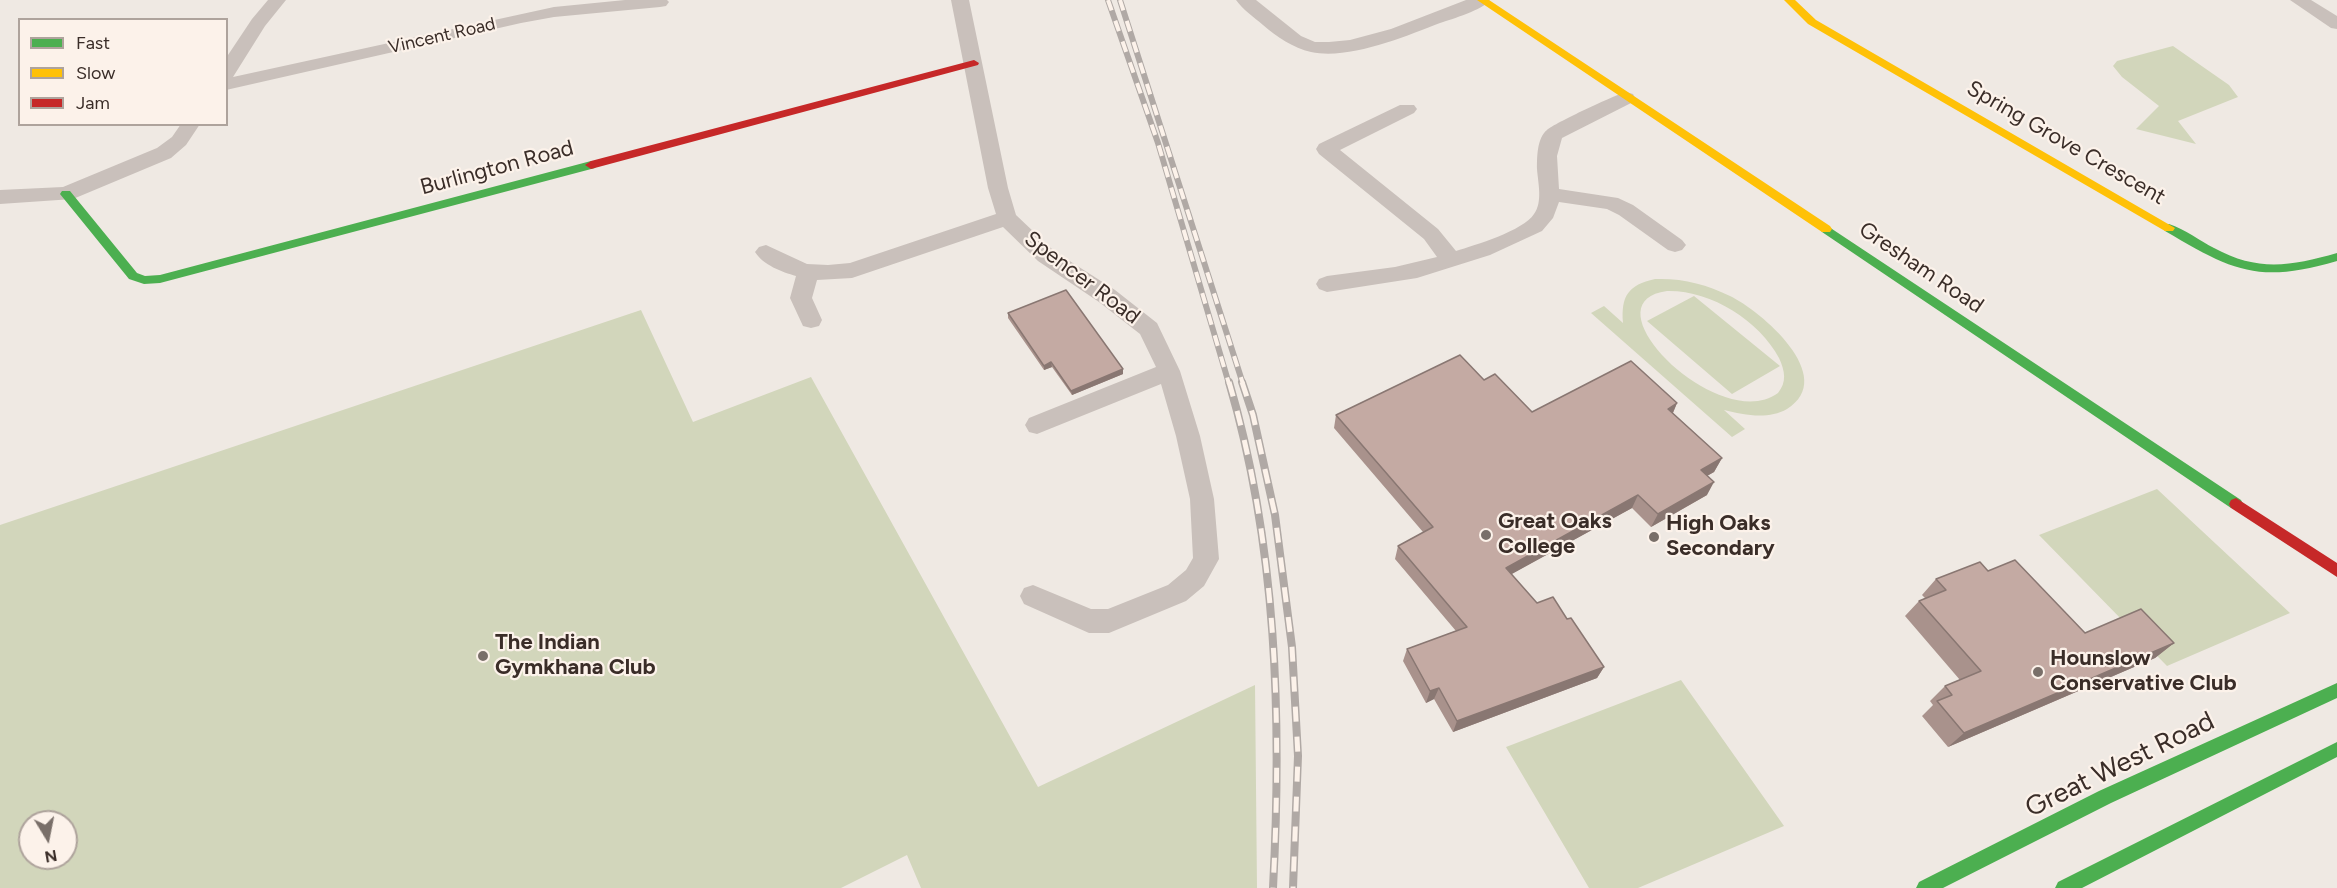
<!DOCTYPE html>
<style>
body{margin:0}
#map{position:relative;width:2337px;height:888px;overflow:hidden;background:#efe9e3;font-family:Figtree,sans-serif}
canvas{display:block}
.legend{position:absolute;left:18px;top:18px;width:210px;height:108px;box-sizing:border-box;background:#fcf2ea;border:2px solid #aea39c;margin:0;padding:8px 10px;list-style:none;font-size:18px;color:#3a2d28}
.legend li{display:flex;align-items:center;gap:12px;height:30px}
.legend b{width:30px;border:2px solid #aea39c}
.north{position:absolute;left:18px;top:810px;width:60px;height:60px;box-sizing:border-box;background:#fcf2ea;border:2px solid #aea39c;border-radius:50%;rotate:170deg;font-size:16px;font-weight:700;line-height:24px;text-align:center;color:#3a2d28}
.north::after{content:'';display:block;margin:auto;width:21px;height:27px;background:#796f69;clip-path:polygon(50% 0,100% 100%,50% 72%,0 100%)}
</style>
<div id="map">
<canvas width="2337" height="888"></canvas>
<ul class="legend">
<li><b style="height:8px;background:#4caf50"></b>Fast</li>
<li><b style="height:8px;background:#ffc107"></b>Slow</li>
<li><b style="height:8px;background:#c62828"></b>Jam</li>
</ul>
<div class="north">N</div>
</div>
<script>
const ctx = document.querySelector('canvas').getContext('2d');
ctx.lineJoin = 'round';
function fill(path, color) { ctx.fillStyle = color; ctx.fill(path, 'evenodd'); }
function trace(path, color, width, dash) { ctx.strokeStyle = color; ctx.lineWidth = width; ctx.lineCap = dash ? 'butt' : 'round'; ctx.setLineDash(dash || []); ctx.stroke(path); }
function drawText(font, color, halo, rows, align = 'center') {
  ctx.font = font + ' Figtree,sans-serif'; ctx.lineWidth = 4.5; ctx.setLineDash([]); ctx.textBaseline = 'middle'; ctx.strokeStyle = halo; ctx.fillStyle = color; for (const [text, x, y, turn = 0] of rows) {
    ctx.save(); ctx.translate(x, y); ctx.rotate((+turn || 0) * Math.PI / 180); ctx.textAlign = isNaN(turn) ? turn : align; if (halo) ctx.strokeText(text, 0, 0); ctx.fillText(text, 0, 0); ctx.restore();
  }
}
const green = new Path2D(`
 M2173,46L2229,85L2238,97L2178,121L2196,144L2136,129L2159,106L2122,77L2113,66L2117,61Z
 M1655,279C1682,278 1706,284 1730,296C1761,311 1839,377 1787,409C1768,420 1744,415 1724,410L1745,429L1732,437L1591,313L1604,306L1623,323C1621,296 1628,285 1655,279ZM1667,291C1710,290 1759,320 1779,358C1785,371 1787,382 1778,393C1720,436 1583,302 1667,291Z
 M1694,296L1780,366L1732,394L1647,321Z
 M641,310L693,422L811,377L1038,787L1255,685L1257,888H921L907,855L841,888H0V525ZM30,822H66V858H30Z
 M2157,489L2290,613L2167,666L2039,535Z
 M1681,680L1784,826L1638,888H1589L1506,747Z`);
const street = new Path2D(`
 M268,0H286L265,26L233,77L554,7L625,0H667L669,2L666,6L660,7L554,17L521,23L226,90V58L252,19Z
 M951,0H969L1008,188L1016,215L1054,251L1115,290L1157,323L1180,371L1200,436L1214,499L1219,559L1204,586L1186,601L1109,633H1089L1080,629L1024,604L1020,596L1024,588L1033,585L1091,609H1108L1168,585L1186,570L1193,558L1190,499L1176,436L1161,384L1037,434L1029,432L1025,425L1029,418L1156,367L1140,334L1099,302L1038,261L1003,227L852,278L817,280L812,298L822,320L819,326L811,328L803,326L790,298L796,276C782,272 763,265 755,252L759,247L766,245L807,264L828,265L850,263L996,214L988,188Z
 M1236,0H1256L1301,36L1315,42H1329L1350,40L1391,29L1466,0H1490C1483,10 1452,19 1440,23C1404,37 1349,60 1311,52C1293,48 1277,37 1263,25C1254,17 1243,10 1236,0Z
 M2290,0H2311L2337,16V29L2331,28Z
 M1626,92L1633,94L1635,98L1633,102L1562,138L1557,156L1559,189L1618,198L1633,205L1682,240L1686,245L1682,250L1675,252L1668,250L1619,215L1607,209L1559,202L1553,218L1542,231L1490,255L1417,278L1327,292L1319,289L1316,284L1319,279L1327,276L1395,267L1437,257L1424,239L1319,154L1316,149L1319,144L1400,105H1414L1417,109L1414,113L1340,150L1438,229L1456,251C1475,245 1523,231 1534,214C1543,202 1538,183 1537,169C1537,157 1537,138 1547,130C1555,123 1615,95 1626,92Z
 M181,124H200L186,145L171,158L73,199L0,204V190L63,187L157,148L172,137Z`);
const fast = new Path2D(`
 M591,161L597,165L595,168L160,283L144,284L129,279L60,194L62,191H70L137,273L145,276L160,275Z
 M2169,224C2185,229 2200,241 2214,248C2258,272 2291,266 2337,253V261C2258,284 2233,271 2165,231L2163,228L2165,225Z
 M1826,225L2241,500L2243,504L2241,508H2231L1822,232L1820,229L1822,226Z
 M2337,683V698L2111,803L1943,888H1916L1919,882L2099,791Z
 M2337,742V757L2082,888H2055L2058,882Z`);
const slow = new Path2D(`
 M1477,0H1489L1830,226L1832,229L1830,232H1822Z
 M1784,0H1795L1816,20L2175,228L2173,231H2165L1808,24Z`);
const jam = new Path2D(`
 M974,60L979,63L978,65L591,169L585,165L591,161Z
 M2236,498L2337,563V577L2231,508L2229,504L2231,500Z`);
const railFar1 = new Path2D(`
 M1108,0L1158,143L1229,384
 M1120,0L1243,384`);
const rail = new Path2D(`
 M1229,382C1277,545 1282,720 1273,888
 M1242,382L1253,415L1275,515L1292,647L1298,756L1293,888`);
const wall = new Path2D(`
 M1008,313L1123,374L1072,395L1052,367L1044,370L1008,318Z
 M1484,380L1532,412L1677,403L1673,413L1722,458L1714,472L1707,476V495L1651,527L1632,508L1511,574L1537,603L1567,619L1604,667L1597,678L1453,732L1434,699L1426,703L1403,661L1407,649L1456,631L1395,559L1398,546L1423,532L1334,428L1336,415Z
 M1988,571L2085,633L2174,643L2155,658L1948,747L1922,716L1933,705L1930,701L1945,686L1960,680L1905,616L1919,601L1925,598L1922,595L1936,579Z`);
const shadedWall = new Path2D(`
 M1051,362L1052,367L1044,370V366Z
 M1123,369V374L1072,395L1071,391Z
 M1677,403L1671,417L1668,409Z
 M1722,458L1714,472L1694,483L1701,470Z
 M1714,482L1707,495L1651,527L1658,514Z
 M1638,495L1632,508L1501,580L1506,568Z
 M2174,643L2155,658L1948,747L1964,733Z
 M1604,667L1597,678L1453,732L1457,721Z
 M1439,688L1434,699L1426,703L1430,691Z`);
const building = new Path2D(`
 M1066,290L1123,369L1071,391L1051,362L1044,366L1008,313Z
 M1460,355L1484,380L1495,374L1532,412L1631,361L1677,403L1668,409L1722,458L1701,470L1714,482L1658,514L1638,495L1506,568L1537,603L1553,597L1567,619L1571,618L1604,667L1457,721L1439,688L1430,691L1407,649L1467,627L1398,546L1433,527L1336,415Z
 M2015,560L2085,633L2141,609L2174,643L1964,733L1937,701L1952,695L1945,686L1981,671L1919,601L1946,590L1936,579L1980,562L1988,571Z`);
const markers = [
 [1486,535,6,"#796f69"],
 [1654,537,6,"#796f69"],
 [483,656,6,"#796f69"],
 [2038,672,6,"#796f69"]
];
const farStreetnames = [
 ["Vincent Road",442,36,-13]
];
const streetNames = [
 ["Spring Grove Crescent",2066,143,30],
 ["Burlington Road",497,168,-15],
 ["Gresham Road",1921,268,34],
 ["Spencer Road",1082,278,37]
];
const poiNames = [
 ["Great Oaks",1498,522],
 ["College",1498,547],
 ["High Oaks",1666,524],
 ["Secondary",1666,549],
 ["The Indian",495,643],
 ["Gymkhana Club",495,668],
 ["Hounslow",2050,659],
 ["Conservative Club",2050,684]
];
const nearStreetnames = [
 ["Great West Road",2120,765,-26]
];
fill(green, '#d2d6bb');
fill(street, '#c9c0bb');
fill(fast, '#4caf50');
fill(slow, '#ffc107');
fill(jam, '#c62828');
trace(railFar1, '#b0a9a5', 6);
trace(rail, '#b0a9a5', 8);
trace(railFar1, '#fcf2ea', 4, [11]);
trace(rail, '#fcf2ea', 5, [15]);
fill(wall, '#a9928c');
fill(shadedWall, '#897772');
fill(building, '#c4aaa3');
trace(building, '#897772', 1.5);
for (const [x, y, r, color] of markers) { const dot = new Path2D(); dot.arc(x, y, r, 0, 2 * Math.PI); ctx.fillStyle = color; ctx.fill(dot); trace(dot, '#fcf2ea', 2); }
drawText('18px', '#3a2d28', '#fcf2ea', farStreetnames);
drawText('22px', '#3a2d28', '#fcf2ea', streetNames);
drawText('bold 22px', '#3a2d28', '#fcf2ea', poiNames, 'left');
drawText('27px', '#3a2d28', '#fcf2ea', nearStreetnames);
</script>
